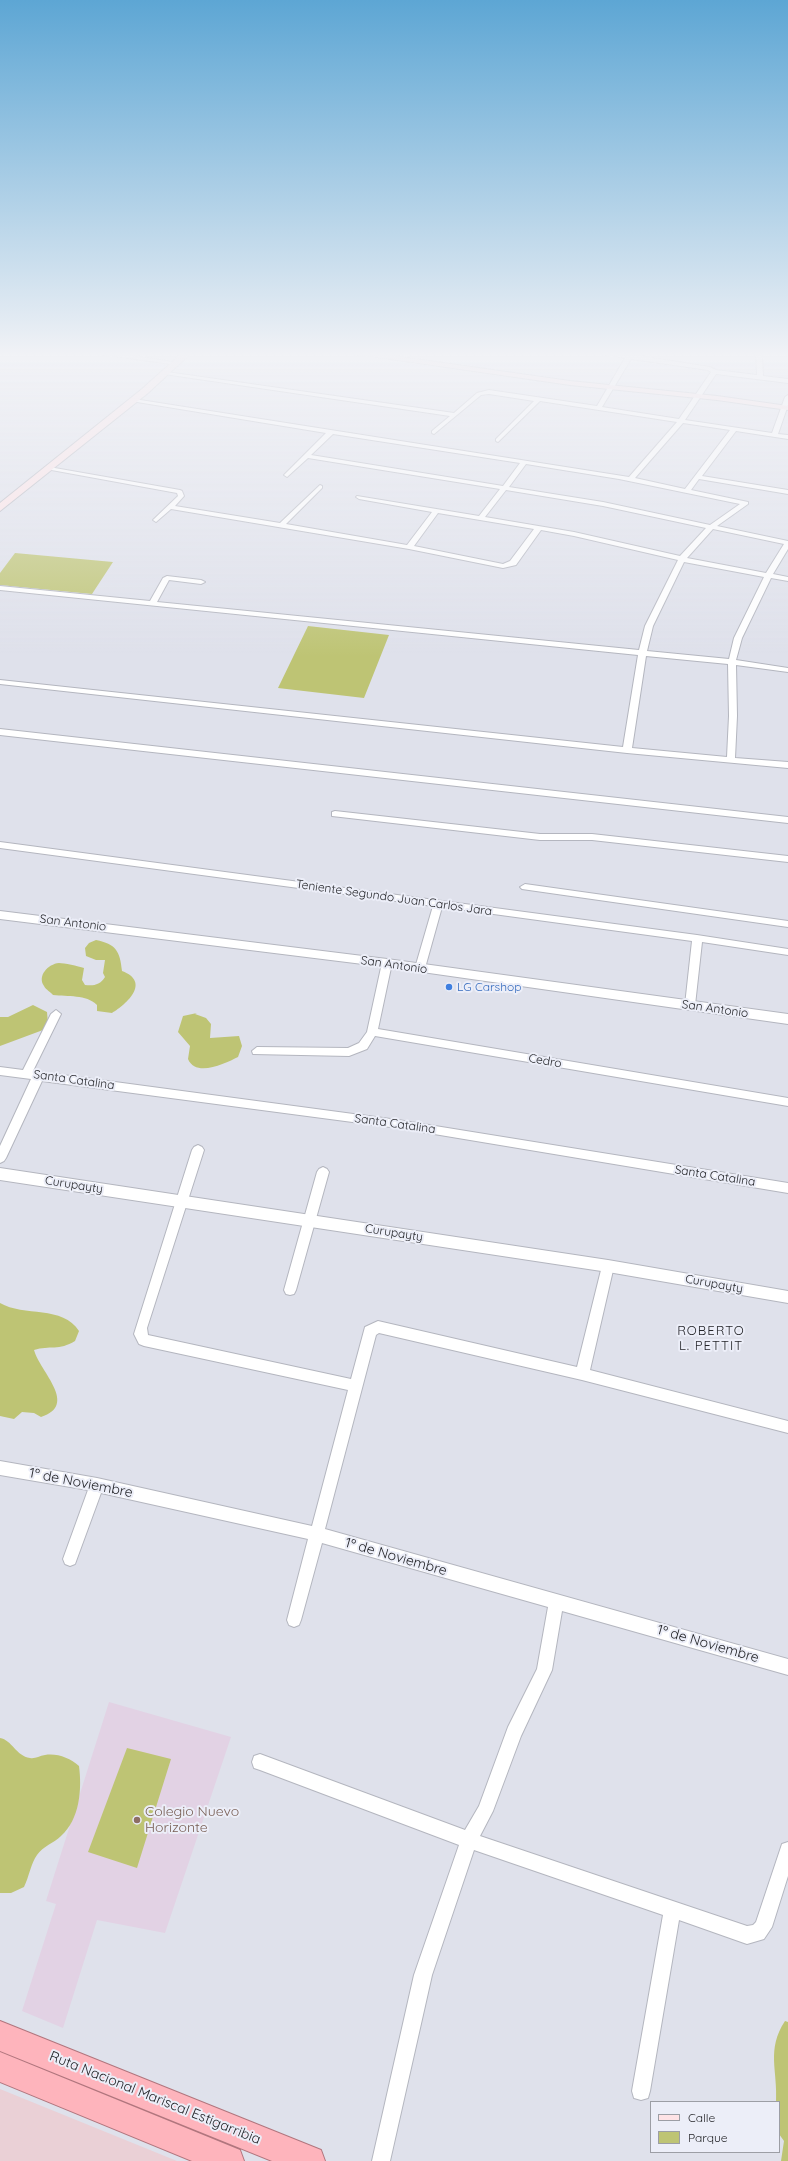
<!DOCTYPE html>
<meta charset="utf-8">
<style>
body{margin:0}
#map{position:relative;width:788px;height:2161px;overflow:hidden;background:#dfe1eb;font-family:Quicksand,sans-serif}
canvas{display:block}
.legend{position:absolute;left:650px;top:2101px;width:130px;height:52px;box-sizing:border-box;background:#eceef8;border:1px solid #9c9ea5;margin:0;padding:5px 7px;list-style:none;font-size:12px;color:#242529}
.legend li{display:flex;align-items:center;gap:8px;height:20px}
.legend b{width:20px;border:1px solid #9c9ea5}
</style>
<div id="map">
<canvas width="788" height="2161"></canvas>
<ul class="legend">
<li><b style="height:5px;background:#fee3e6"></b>Calle</li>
<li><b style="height:11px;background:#bec474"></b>Parque</li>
</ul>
</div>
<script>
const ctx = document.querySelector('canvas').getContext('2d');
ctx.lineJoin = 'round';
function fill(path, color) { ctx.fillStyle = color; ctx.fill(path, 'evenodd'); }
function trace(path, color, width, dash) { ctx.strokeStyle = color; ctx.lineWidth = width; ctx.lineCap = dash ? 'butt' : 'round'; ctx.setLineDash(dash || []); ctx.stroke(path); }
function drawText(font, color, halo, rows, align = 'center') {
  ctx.font = font + ' Quicksand,sans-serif'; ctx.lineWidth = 4; ctx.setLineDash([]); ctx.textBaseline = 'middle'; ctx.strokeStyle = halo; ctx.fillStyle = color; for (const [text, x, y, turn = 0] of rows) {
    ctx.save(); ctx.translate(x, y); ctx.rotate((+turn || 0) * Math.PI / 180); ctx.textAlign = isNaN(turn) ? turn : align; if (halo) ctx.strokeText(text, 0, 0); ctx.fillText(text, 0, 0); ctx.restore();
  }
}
const industrial = new Path2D(`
 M0,2089L177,2161H0Z`);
const education = new Path2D(`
 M109,1702L231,1737L165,1933L97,1920L63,2028L22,2011L56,1904L46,1901Z`);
const green = new Path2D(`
 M15,553L113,562L92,594L0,585V573Z
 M308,626L389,635L364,698L278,688Z
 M96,940C116,944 120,951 122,971C151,982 127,1004 112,1013L97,1011V1005C86,994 68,997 53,995C51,992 46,990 44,986C37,976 48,964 59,963C64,963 78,966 84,968L82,980L85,985C94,986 100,985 105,977L103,973L105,960H96L86,956L85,948L89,943Z
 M33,1005L47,1012L48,1024L43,1030L0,1046V1017H8Z
 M197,1013L195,1014L206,1018L211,1024L210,1038L239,1036L242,1046L238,1057C226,1063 196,1078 188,1059L190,1046L178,1032L183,1016Z
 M0,1303C24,1317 63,1305 79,1331L75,1341C59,1351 50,1345 34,1350C40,1372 79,1405 41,1417L34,1413L22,1412L14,1419L0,1416Z
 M0,1738C12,1740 16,1756 30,1758C35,1759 39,1756 45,1755C57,1753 70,1758 79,1766C82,1789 80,1819 61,1836C54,1843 43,1846 37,1855C31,1863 29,1877 24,1887L11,1893H0Z
 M127,1748L171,1759L137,1868L88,1852Z
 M785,2021L788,2022V2161H781L784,2141L779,2134V2102H776C778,2070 766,2050 785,2021Z`);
const minor = new Path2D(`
 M101,354H121L180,363L177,365Z
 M604,354H627L710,367L716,370L757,375L756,354H762L763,376L788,379V383L716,374L685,420L772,433L785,397L788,395V405L778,434L788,435V439L736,431L702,476L788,490V494L699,479L691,490L748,502V504L717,526L788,541V549L773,574L788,577V581L771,578L742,638L736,660L788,668V672L736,665L737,716L735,758L788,762V768L627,753L0,684V680L623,747L638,655L0,590V586L150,601L163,578L167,576L201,580L205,582L201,584L169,580L157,602L639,650L645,626L678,560L574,536L541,530L516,565L503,568L409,549L171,509L156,522L153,520L154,519L178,496L177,493L46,469L49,467L180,490L182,491L184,496L175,506L280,523L320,485L322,486V488L286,524L407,545L432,512L359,499L356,497L357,496L479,516L500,489L308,458L287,477L284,475L326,433L131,401L134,399L629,477L677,422L540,401L498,442L496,441V439L534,401L489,394L481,395L434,434L432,433V431L450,416L164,374L167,372L454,413L477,393L489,390L597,406L625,358ZM631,359L708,370L711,372L679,419L602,407ZM683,423L730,430L685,489L635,478ZM333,434L520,463L503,486L311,455ZM526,464L619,479L740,504L710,525L603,502L509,487ZM506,490L603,506L706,528L680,556L574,532L485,517ZM438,513L534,529L510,561L503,564L414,546ZM713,529L784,544L766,573L687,558ZM684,562L764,577L734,638L729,659L647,651L653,626ZM646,656L728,664L729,716L727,757L632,748Z
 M0,729L788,817V823L0,735Z
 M335,811L540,834H592L788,856V862L592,840H540L332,816V812Z
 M0,842L697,935L788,949V955L702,942L695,1005L690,1009L685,1005L692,941L442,907L425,968L420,972L415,968L433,906L0,848Z
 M525,884L788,921V927L522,889L520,887Z
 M387,959L392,963L378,1029L788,1098V1106L375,1036L367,1049L349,1056L253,1054L252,1051L257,1047L348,1048L359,1043L367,1032L382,963Z
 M56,1010L61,1014L33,1071L398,1120L788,1183V1193L398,1128L42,1081L6,1158L4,1161L0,1163V1146L31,1079L0,1075V1067L23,1070L51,1014Z
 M198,1145L202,1147L204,1150L147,1328L148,1335L351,1379L365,1327L378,1321L577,1367L602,1266L604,1262L608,1261L612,1262L614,1266L590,1370L788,1421V1433L582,1380L379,1333L376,1335L325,1529L788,1659V1675L562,1611L552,1670L521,1736L493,1811L480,1836L747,1926L753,1925L756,1922L782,1844L788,1842V1876L772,1927L764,1939L747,1944L679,1920L650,2091L648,2098L641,2100L634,2098L632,2091L663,1915L474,1850L432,1975L390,2161H372L414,1975L459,1845L260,1770L254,1768L252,1762L254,1756L260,1754L465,1830L479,1806L508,1727L537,1669L548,1607L322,1543L301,1620L299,1625L294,1627L289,1625L287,1620L308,1539L101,1493L75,1564L70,1566L65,1564L63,1559L88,1490L0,1475V1461L97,1478L312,1526L348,1390L144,1346L139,1344L134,1334L192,1150L194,1147Z
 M323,1167L327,1169L329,1172L296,1290L294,1294L290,1295L286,1294L284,1290L317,1172L319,1169Z`);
const tertiary = new Path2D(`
 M0,911L387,959L788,1014V1024L387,967L0,919Z
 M0,1168L608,1260L788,1291V1303L608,1272L0,1180Z`);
const secondary = new Path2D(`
 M181,354H190L148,393L0,511V503L142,389Z
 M356,354H380L570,381L717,396L788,406V410L717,400L570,385Z`);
const trunk = new Path2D(`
 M0,2021L321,2150L325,2161H272L0,2051Z
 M0,2052L240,2150L244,2161H192L0,2082Z`);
const markers = [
 [449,987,4,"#3f7fe0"],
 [137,1820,4,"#8d6e63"]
];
const streetNames = [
 ["Teniente Segundo Juan Carlos Jara",394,898,8],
 ["San Antonio",73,923,7],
 ["San Antonio",394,965,8],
 ["San Antonio",715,1009,8],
 ["Cedro",545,1061,10],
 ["Santa Catalina",74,1080,8],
 ["Santa Catalina",395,1124,8],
 ["Santa Catalina",715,1176,9],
 ["Curupayty",74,1185,9],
 ["Curupayty",394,1233,9],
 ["Curupayty",714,1284,10]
];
const shopNames = [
 ["LG Carshop",457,987]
];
const neighbourhoodNames = [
 ["ROBERTO",711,1331],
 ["L. PETTIT",711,1346]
];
const nearStreetnames = [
 ["1º de Noviembre",81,1483,11],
 ["1º de Noviembre",396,1557,16],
 ["1º de Noviembre",708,1644,16],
 ["Ruta Nacional Mariscal Estigarribia",155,2098,22]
];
const nearEducationnames = [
 ["Colegio Nuevo",145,1812],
 ["Horizonte",145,1828]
];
fill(industrial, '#ead0d6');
fill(education, '#e2d2e4');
fill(green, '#bec474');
trace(minor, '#b4b6bf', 2);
trace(tertiary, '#b4b6bf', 2);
trace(secondary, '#b4b6bf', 2);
trace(trunk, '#b1767e', 2);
fill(minor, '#fff');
fill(tertiary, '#fff');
fill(secondary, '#fee3e6');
fill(trunk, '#feb4bc');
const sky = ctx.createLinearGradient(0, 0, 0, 657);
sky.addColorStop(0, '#5da6d4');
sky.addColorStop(0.54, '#f1f2f6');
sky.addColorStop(1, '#f1f2f600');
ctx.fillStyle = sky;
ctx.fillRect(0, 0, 788, 657);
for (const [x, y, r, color] of markers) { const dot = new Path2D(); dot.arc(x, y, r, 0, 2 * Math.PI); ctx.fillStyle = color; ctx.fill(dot); trace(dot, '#eceef8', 1.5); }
drawText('12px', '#242529', '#eceef8', streetNames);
drawText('12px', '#366cbe', '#eceef8', shopNames, 'left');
ctx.letterSpacing = '1px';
drawText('13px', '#242529', '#eceef8', neighbourhoodNames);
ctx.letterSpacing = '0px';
drawText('14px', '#242529', '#eceef8', nearStreetnames);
drawText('14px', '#785e54', '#eceef8', nearEducationnames, 'left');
</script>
